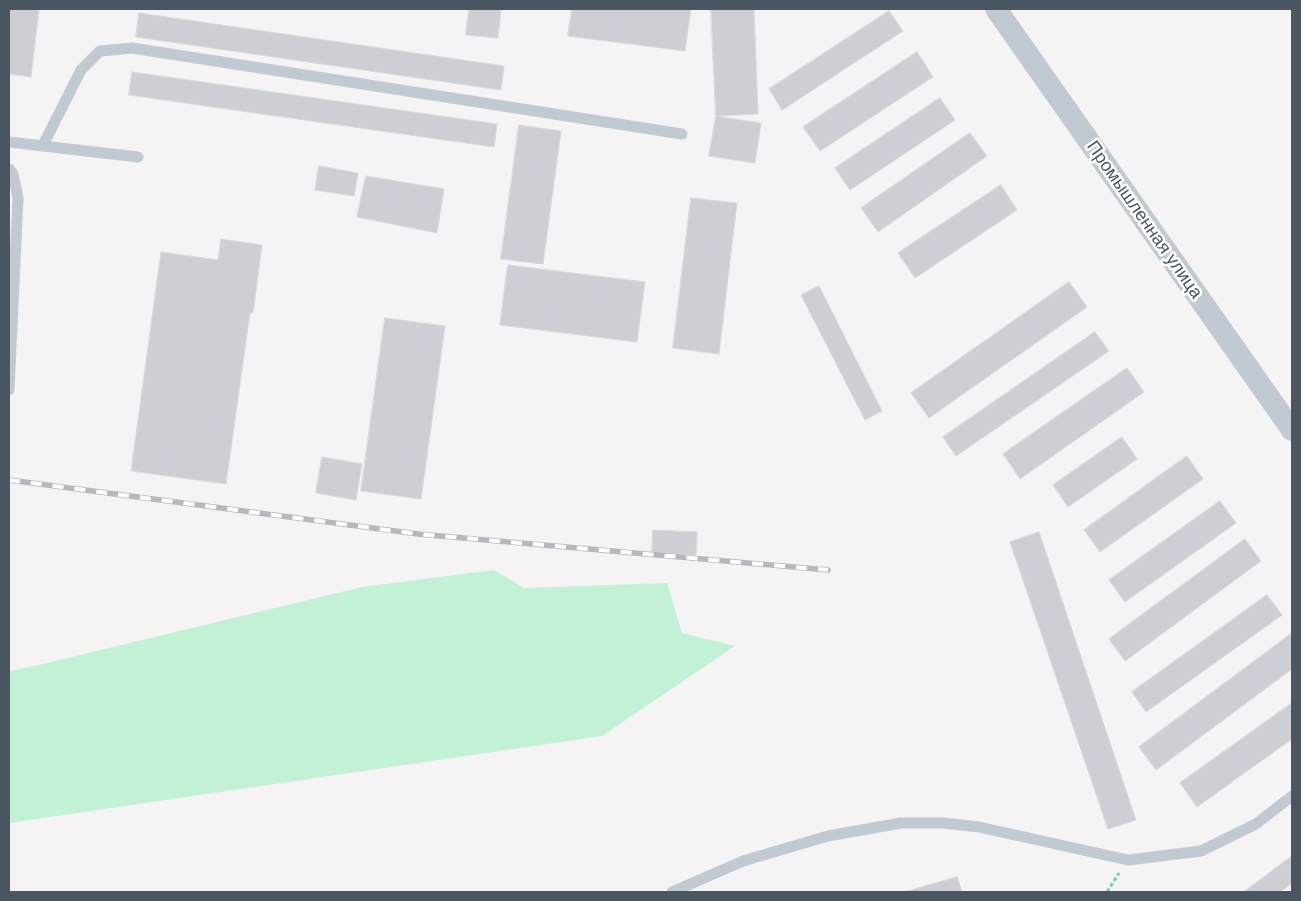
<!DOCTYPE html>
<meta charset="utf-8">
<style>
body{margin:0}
#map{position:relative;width:1301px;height:901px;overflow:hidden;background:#f5f3f3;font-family:Arial,sans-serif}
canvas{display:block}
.frame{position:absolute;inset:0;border:10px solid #4a5661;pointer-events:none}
</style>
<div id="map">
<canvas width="1301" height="901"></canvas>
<div class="frame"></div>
</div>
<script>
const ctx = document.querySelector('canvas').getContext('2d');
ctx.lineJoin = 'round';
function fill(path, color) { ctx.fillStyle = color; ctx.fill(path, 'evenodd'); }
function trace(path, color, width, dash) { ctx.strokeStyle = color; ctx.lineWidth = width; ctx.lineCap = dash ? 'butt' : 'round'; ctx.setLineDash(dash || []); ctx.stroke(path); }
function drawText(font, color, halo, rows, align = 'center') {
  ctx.font = font + ' Arial,sans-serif'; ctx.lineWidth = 5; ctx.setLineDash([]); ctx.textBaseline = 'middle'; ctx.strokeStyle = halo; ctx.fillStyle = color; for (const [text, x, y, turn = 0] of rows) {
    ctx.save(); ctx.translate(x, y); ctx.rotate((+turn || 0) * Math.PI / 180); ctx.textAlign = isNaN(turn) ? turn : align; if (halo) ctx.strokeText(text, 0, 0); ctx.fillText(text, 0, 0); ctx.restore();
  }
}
const green = new Path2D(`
 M494,570L524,588L667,583L682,633L735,646L602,736L9,823V671L22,669L362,587Z`);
const building = new Path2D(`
 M9,9H39L31,77L9,74Z
 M469,9H501L498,38L466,35Z
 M572,9H691L685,51L568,36Z
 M711,9H754L758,114L716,116Z
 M889,11L903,31L782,110L769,89Z
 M139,13L504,66L501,90L136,37Z
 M917,52L933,77L820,151L803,127Z
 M132,72L497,124L494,147L129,95Z
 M940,98L955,120L850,190L835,168Z
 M716,116L761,123L755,163L709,156Z
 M519,125L561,131L543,264L501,259Z
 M970,133L987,156L878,232L861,208Z
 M319,166L358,173L354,196L315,190Z
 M366,176L444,189L437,233L357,217Z
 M1001,185L1017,210L915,278L898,253Z
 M691,198L737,203L719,354L673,348Z
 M221,239L262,245L253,313H250L226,484L131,471L161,252L218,260Z
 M508,265L645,282L637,342L500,325Z
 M1069,282L1087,307L929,418L911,393Z
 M819,286L882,411L865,420L801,295Z
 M385,318L445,326L421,499L361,491Z
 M1095,332L1109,351L956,456L943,437Z
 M1127,368L1144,392L1020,479L1003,454Z
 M1122,437L1137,459L1068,507L1053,485Z
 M1187,456L1203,479L1100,552L1084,530Z
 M322,457L362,464L356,500L316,493Z
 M1220,501L1236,523L1125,602L1109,580Z
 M653,530L697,532L696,555L652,553Z
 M1039,532L1136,820L1108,829L1010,542Z
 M1245,539L1261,561L1125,661L1109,639Z
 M1267,595L1282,615L1146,712L1132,692Z
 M1292,633V669L1156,770L1139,747Z
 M1292,703V739L1197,807L1180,783Z
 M1292,856V883L1280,892H1244Z
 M957,877L962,892H905Z`);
const path = new Path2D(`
 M1107,892L1119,873`);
const lane = new Path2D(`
 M9,142L138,157
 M43,145L81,70L100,51L132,48L682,134
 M9,169L13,174L18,198L9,390
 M672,892L743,861L828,836L901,823H943L979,827L1128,860L1201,851L1256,824L1292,796`);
const street = new Path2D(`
 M996,9L1292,430`);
const rail = new Path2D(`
 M9,480L418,534L828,570`);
const streetNames = [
 ["Промышленная улица",1144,220,55]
];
fill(green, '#c3f1d5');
fill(building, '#cdcfd5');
trace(building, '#d7d9de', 1);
trace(path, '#7ad0a6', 3, [4, 2.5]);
trace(lane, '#c1cad2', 11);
trace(street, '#c1cad2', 22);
trace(rail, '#b5b8bd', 5.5);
trace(rail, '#fff', 4, [11]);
drawText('18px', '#4a5661', '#fff', streetNames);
</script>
